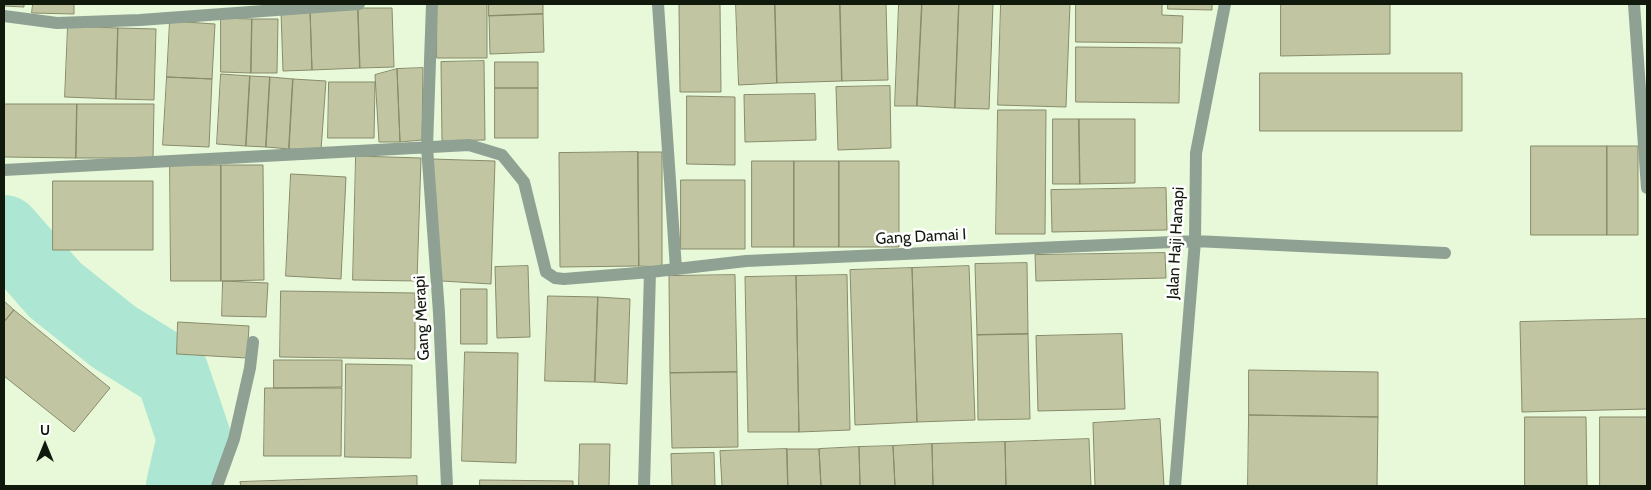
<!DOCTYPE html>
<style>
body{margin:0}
#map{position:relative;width:1651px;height:490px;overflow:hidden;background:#e7f9d9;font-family:Cabin,sans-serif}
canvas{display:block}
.frame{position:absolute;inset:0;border:5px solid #11180c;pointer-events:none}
.north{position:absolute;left:20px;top:420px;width:50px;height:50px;-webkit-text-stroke:4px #fff;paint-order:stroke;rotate:0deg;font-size:14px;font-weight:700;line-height:20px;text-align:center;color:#11180c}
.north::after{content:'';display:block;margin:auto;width:18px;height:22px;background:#11180c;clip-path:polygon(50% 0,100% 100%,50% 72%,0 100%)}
</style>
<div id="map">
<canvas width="1651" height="490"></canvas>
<div class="frame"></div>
<div class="north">U</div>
</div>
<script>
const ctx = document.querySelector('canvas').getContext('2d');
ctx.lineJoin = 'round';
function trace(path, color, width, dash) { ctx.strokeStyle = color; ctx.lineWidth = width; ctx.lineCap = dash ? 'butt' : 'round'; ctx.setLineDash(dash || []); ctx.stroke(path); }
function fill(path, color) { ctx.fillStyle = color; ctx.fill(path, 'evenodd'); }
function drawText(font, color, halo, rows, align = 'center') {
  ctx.font = font + ' Cabin,sans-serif'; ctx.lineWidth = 5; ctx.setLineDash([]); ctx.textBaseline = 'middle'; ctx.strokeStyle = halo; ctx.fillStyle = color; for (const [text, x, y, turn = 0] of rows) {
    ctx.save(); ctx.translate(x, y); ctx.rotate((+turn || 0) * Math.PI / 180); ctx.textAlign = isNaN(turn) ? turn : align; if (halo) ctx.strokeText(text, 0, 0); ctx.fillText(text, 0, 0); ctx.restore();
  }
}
const river = new Path2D(`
 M4,232L55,290L114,337L172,373L194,438L183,486`);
const building = new Path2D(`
 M4,4H24V7L4,6Z
 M33,4H74V14L32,13Z
 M437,4H487V58H437Z
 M489,4H543V14L489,16Z
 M720,4L721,92H680L679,5Z
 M736,4H775L777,83L739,85Z
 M775,4H840L842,81L777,83Z
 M840,4H886L888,80L842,81Z
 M899,4H922L917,106H895Z
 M922,4H959L955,108L917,106Z
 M959,4H993L989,109L955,108Z
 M1001,4H1070L1066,107L998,105Z
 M1076,4H1162V15L1183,16L1182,43L1076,42Z
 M1168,4H1212V10L1168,9Z
 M1281,4H1390V54L1281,56Z
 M358,8H392L394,67L360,68Z
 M358,8L360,68L312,70L310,10Z
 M310,10L312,70L283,71L281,11Z
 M543,14L544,52L490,54L489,16Z
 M221,18L252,19L251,73L221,72Z
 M252,19H278L277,73H251Z
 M170,21L215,24L212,79L167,77Z
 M68,26L118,28L116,99L65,97Z
 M118,28L156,29L154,100L116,99Z
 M1076,47L1180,48L1179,103L1076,102Z
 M484,61L485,140L442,141L441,62Z
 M495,62H538V88H495Z
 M423,68L422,140L400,142L397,69Z
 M397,69L400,142H379L375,75Z
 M1260,73H1462V131H1260Z
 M221,74L250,76L246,146L217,144Z
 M250,76L270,77L266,147L246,146Z
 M167,77L212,79L209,147L163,145Z
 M270,77L293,79L289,149L266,147Z
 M293,79L326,81L321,150L289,149Z
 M329,82H375L374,138H328Z
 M890,86L891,148L838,150L836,87Z
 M495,88H538V138H495Z
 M815,94L816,140L745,142L744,95Z
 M687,96L735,97V165L687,164Z
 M4,104H77L76,158L4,157Z
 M77,104H154L153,158H76Z
 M998,110H1046L1045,234H996Z
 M1053,119H1079L1080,184H1053Z
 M1079,119H1135V183L1080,184Z
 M1531,146H1607V235H1531Z
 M1607,146H1638V235H1607Z
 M638,152H662V267L639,266Z
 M638,152L639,266L560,267L559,153Z
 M356,156L421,158L417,281L353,280Z
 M432,159L495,161L491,284L442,281Z
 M752,161H794V247H752Z
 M794,161H839V247H794Z
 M839,161H899V247H839Z
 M170,165H221V281H171Z
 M221,165H263L264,280L221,281Z
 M291,174L346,177L341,279L286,276Z
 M681,180H745V249H681Z
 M53,181H153V250H53Z
 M1166,188L1167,230L1052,232L1051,190Z
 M1165,253L1166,278L1036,281L1035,255Z
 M1027,263L1028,334L977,335L975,264Z
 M528,266L530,337L497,338L495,267Z
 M969,266L975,420L917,422L912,268Z
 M912,268L917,422L855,425L850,270Z
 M735,275L737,372L670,373L669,276Z
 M847,275L850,430L799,432L796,276Z
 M796,276L799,432H748L745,277Z
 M223,281L268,283L266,317L222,316Z
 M461,289H487V344H461Z
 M281,291L415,293V359L280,357Z
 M548,296L598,297L595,382L545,381Z
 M598,297L630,299L627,384L595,382Z
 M4,301L14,310L4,322Z
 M14,310L110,388L74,432L4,376V322Z
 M1647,319V409L1522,412L1520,322Z
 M178,322L249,326L247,358L177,354Z
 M1028,334L1030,419L978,420L977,335Z
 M1122,334L1125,409L1038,411L1036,336Z
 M465,352L518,353L516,463L462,461Z
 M274,360H342V387L274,388Z
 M346,364L412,365L411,458L345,457Z
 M1249,370L1378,372V417L1249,415Z
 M737,372L738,447L672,448L670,373Z
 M265,388H342L341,456H264Z
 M1249,415L1378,417L1377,486H1248Z
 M1525,417H1586L1587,486H1525Z
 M1600,417H1647V486H1600Z
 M1160,419L1164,486H1095L1093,423Z
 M1089,439L1091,486H1006L1005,442Z
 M1005,442L1006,486H933L932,444Z
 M580,444H610L609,486H579Z
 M932,444L933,486H895L893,446Z
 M893,446L895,486H860L859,447Z
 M859,447L860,486H821L819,449Z
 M787,449H819L821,486H788Z
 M787,449L788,486H722L720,451Z
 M714,453L715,486H672L671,454Z
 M417,476V486H241L240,482Z
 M480,480L573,481V486H480Z`);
const lane = new Path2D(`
 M1634,4L1647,188`);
const street = new Path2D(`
 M432,4L427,147L439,313L447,486
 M658,4L676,269
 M4,16L57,23L140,20L359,4
 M4,170L469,145L502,155L524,182L546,272L555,278L564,279L650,272L746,261L1195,241L1445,253
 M217,486L234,439L250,368L253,342
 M644,486L650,272
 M1175,486L1195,241L1196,153L1225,4`);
const streetNames = [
 ["Gang Damai I",921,237,-3],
 ["Jalan Haji Hanapi",1176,243,-87],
 ["Gang Merapi",422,318,-93]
];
trace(river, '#ade6d2', 74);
fill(building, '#c2c5a2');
trace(building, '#888b6a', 1);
trace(lane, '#8fa193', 12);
trace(street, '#8fa193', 12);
drawText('16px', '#11180c', '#fff', streetNames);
</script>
